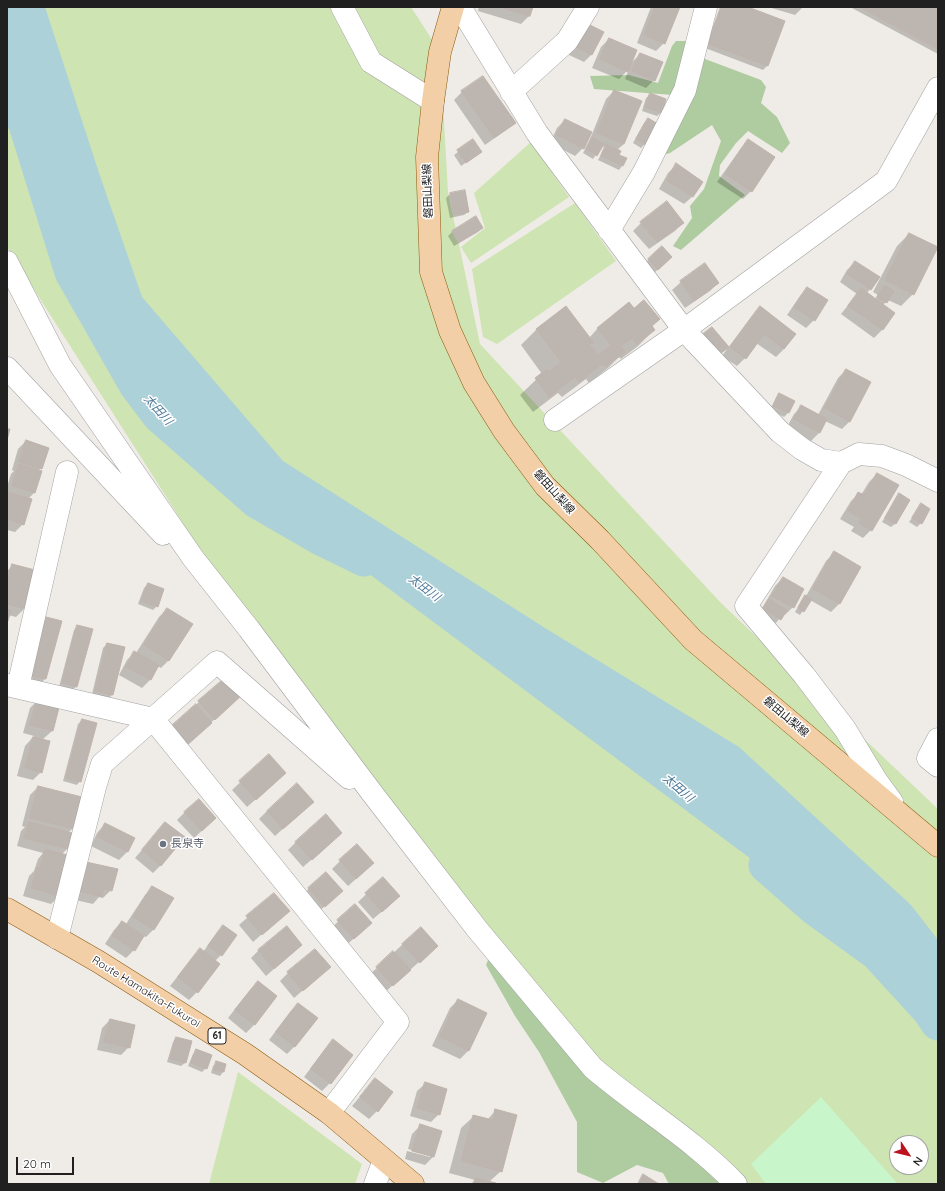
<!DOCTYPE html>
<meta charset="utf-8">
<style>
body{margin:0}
#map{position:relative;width:945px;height:1191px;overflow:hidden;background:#efece7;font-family:Quicksand,sans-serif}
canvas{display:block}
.frame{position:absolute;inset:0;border:8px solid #202020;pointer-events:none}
.north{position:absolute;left:889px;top:1135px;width:40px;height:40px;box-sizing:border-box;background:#fff;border:1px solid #a6a6a6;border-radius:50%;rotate:125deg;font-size:11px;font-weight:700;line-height:16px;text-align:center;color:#202020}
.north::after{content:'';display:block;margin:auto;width:14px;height:18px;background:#bc141e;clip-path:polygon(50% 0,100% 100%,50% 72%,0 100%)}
.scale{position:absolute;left:16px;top:1157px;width:58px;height:18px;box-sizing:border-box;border:2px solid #202020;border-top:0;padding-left:5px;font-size:12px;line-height:14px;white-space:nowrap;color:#202020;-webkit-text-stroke:3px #fff;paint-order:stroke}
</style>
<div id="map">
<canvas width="945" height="1191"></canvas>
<div class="frame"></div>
<div class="north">N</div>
<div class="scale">20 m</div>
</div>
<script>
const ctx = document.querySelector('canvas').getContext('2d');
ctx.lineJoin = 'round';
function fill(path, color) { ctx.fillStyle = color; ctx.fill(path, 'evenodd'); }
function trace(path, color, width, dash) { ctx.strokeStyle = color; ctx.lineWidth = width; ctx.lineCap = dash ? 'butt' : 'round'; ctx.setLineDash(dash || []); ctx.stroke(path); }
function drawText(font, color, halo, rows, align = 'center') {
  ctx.font = font + ' Quicksand,"Noto Sans JP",sans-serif'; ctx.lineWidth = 3; ctx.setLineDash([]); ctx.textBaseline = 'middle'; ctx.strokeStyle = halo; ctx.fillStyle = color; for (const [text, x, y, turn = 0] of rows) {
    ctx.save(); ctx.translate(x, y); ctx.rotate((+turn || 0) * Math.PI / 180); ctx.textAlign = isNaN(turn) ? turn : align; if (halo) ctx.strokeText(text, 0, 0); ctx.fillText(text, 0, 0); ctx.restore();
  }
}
const grass = new Path2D(`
 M7,7H411L440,52L448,192L480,344L721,603L938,809V1184H736L584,1057L260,644L7,247ZM897,1143H921V1167H897Z
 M531,142L569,197L471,263L461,247L485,228L474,193Z
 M575,203L616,261L497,344L483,337L472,269Z
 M238,1072L362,1164L355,1184H209Z`);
const forest = new Path2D(`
 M676,41H685L705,59L761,80L766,87L761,103L777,117L790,143L782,153L748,131L736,143L720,165L719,176L745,195L681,250L673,246L692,218L690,206L704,189L721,141L712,125L670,153L644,160L673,95L594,89L590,76L629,75L658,83L672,46Z
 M490,955L548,1022L732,1184H669L663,1173L637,1165L603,1183L577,1172V1122L539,1052L515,1016L486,965Z`);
const park = new Path2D(`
 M821,1097L898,1184H766L751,1164Z`);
const water = new Path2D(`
 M7,7H45L99,173L142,297L283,461L545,628L739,747L911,905L938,940V1034L877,953L321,538L210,460L137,386L72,272L24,118L12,110L7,98Z`);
const shadow = new Path2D(`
 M479,7H532L529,16L521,24L478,11Z
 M651,7H679L664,43L656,51L637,43Z
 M720,7H745L784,22L767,66L763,70L705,48Z
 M768,7H803L795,15Z
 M850,7H938V54Z
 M580,33L592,54L584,62L569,55Z
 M609,39L630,64L640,54L654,80L646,88L625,79L629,69L619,79L592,68L601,47Z
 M614,91L624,144L617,150L618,155L626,159L622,166L619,170L598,160L605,147L602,146L593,159L583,153L589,142L606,99Z
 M462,92L514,122L506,130L485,145L454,100Z
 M650,95L665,100L661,113L657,116L642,111L646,98Z
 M565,120L583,148L575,156L550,143L557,128Z
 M648,120L645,144L641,148L633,143L644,123Z
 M473,140L477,155L461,166L454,155Z
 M749,140L751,191L743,199L717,182L741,148Z
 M676,165L693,196L684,204L659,189L668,173Z
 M464,191L468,212L464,215L450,218L446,198L450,194Z
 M476,218L482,228L478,232L454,246L448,236L452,232Z
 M641,223H683L675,231L649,249L633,231Z
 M909,234L913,294L901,306L888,300L883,305L894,313L882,330L874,338L841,314L857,294L840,282L847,270L855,262L879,278L867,293L875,299L878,295L873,292L897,246Z
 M662,247L667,261L654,273L645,263Z
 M681,282L718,283L710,291L685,308L672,290Z
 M808,288L814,320L806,328L787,315L800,296Z
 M760,308L795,334L784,349L776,357L756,343L745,358L737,366L722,356L727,349L700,339L712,329L728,348L752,316Z
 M651,326L654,330L638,346L621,359L619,357L608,368L589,383L586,379L562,397L558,393L533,412L520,395L542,374L521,345L537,329L589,338L598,328Z
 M846,370L850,421L842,429L825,421L819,433L811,441L787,427L794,414L802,406L818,415L838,378Z
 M779,394L793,401L788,413L784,417L770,410L776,398Z
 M26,441L41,468L38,471L34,493L28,499L23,524L15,532L7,530V487L11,474L14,471L12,470L18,449Z
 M877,474L871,530L863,538L851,531L854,527L840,519L851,501L859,493L861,495L869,482Z
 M899,495L909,500L895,524L891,527L882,522L896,498Z
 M921,505V523L917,527L909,522Z
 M834,553L860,567L839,604L831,612L810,600L800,615L795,612L802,600L806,596L826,561Z
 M13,565L24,609L16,617L8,615L7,620V571Z
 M783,578L793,607L785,615L783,614L776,623L760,612L775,586Z
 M148,584L157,606L153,610L138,604L144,588Z
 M167,609L169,660L161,668L157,666L150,680L142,688L119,675L127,660L135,652L136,653L159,617Z
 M47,618L61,622L45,679L41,683L28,679L43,622Z
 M78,626L76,687L72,690L59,687L74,630Z
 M107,644L124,647L112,695L108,699L92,694L103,648Z
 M38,700L59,705L52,731L42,740L41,772L33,780L17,776L25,746L34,736L23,733L30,708Z
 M199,702L233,703L207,726L191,709Z
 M82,720L80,781L77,785L63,781L78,724Z
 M269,755L277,781L247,807L232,790Z
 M38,787L73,828L68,833L71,834L67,849L61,855L59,896L51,904L23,896L29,876L34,871L38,859L43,853L17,846L21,831L25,827L22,826L30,795Z
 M304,810L275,836L259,819L267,811Z
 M185,812L207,826L194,838L177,820Z
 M165,823L161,865L153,873L135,858Z
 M105,824L134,839L127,852L119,860L91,846L97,833Z
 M333,841L303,867L288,850L296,842Z
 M340,861L365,871L348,886L332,869Z
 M78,871L111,890L103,898L99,897L93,904L71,899Z
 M326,873L334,898L316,914L300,897Z
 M383,878L391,904L373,919L358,902Z
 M153,887L154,929L146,937L143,936L134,950L126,958L105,944L114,930L122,922L126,924L145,895Z
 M274,894L288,911L253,942L239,925Z
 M355,906L363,931L345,946L330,929Z
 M224,926L221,955L215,961L197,992L189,1000L170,986L192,958L200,950L203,952L216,934Z
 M403,944L428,954L384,993L368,976Z
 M301,945L266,976L251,958L259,950Z
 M330,967L294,998L280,981L288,973Z
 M258,982L276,997L254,1025L246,1033L228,1018L250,990Z
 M458,1000L469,1050L460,1059L432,1046L450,1008Z
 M298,1004L295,1046L287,1054L269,1040L290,1012Z
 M110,1020L129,1047L121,1055L97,1050L102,1028Z
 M176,1038L185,1063L181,1066L167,1062L173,1042Z
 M333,1041L330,1083L322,1091L304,1077L325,1049Z
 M197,1051L206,1068L202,1072L188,1066L193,1054Z
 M217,1062L223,1072L220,1076L211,1073L213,1066Z
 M375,1079L377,1111L369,1119L352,1106Z
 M426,1083L439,1114L431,1122L410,1116L417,1091Z
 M496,1110L501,1171L489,1182L495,1184H471L475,1180L449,1173L461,1128L474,1116L487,1120Z
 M420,1126L433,1157L425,1165L405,1159L407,1151L430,1157V1155L408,1149L412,1134Z`);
const river = new Path2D(`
 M7,98L12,110L24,118L72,272L137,386L159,415L257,501L321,538L364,559
 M766,865L815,908L877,953L930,1011L938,1023`);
const building = new Path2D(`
 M500,7H533L530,16Z
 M655,7H680L665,44L644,35Z
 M722,7H748L785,21L768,66L708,44Z
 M860,7H938V49Z
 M588,24L604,32L592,55L576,47Z
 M609,38L637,50L628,72L600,59Z
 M640,53L663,62L655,81L632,71Z
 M483,76L516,123L494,138L461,91Z
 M614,90L642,101L624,144L597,133Z
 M650,93L666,99L662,113L645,107Z
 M648,118L658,124L646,145L636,139Z
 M565,119L592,132L584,149L557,135Z
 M592,137L604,144L597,156L586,149Z
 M473,139L482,152L466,163L457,150Z
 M748,139L775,157L752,192L725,174Z
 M606,144L621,151L619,155L627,158L623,166L601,156Z
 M676,163L703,182L693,197L667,181Z
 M465,190L469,212L454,215L450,193Z
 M667,201L684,223L657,242L640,222Z
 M476,216L483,228L458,243L452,231Z
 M909,233L938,247L914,295L885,280Z
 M662,246L672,257L658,270L648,259Z
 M855,261L880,277L871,290L847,274Z
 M705,263L719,283L694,301L680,281Z
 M885,285L894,291L887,303L877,297Z
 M807,287L828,300L815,321L794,307Z
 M861,288L895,313L883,330L848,306Z
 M644,300L660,319L652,326L655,330L637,344L632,338L621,346L625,352L605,367L602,364L579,382L575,377L549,397L535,378L547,369L549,372L561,362L536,329L566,306L594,343L589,344L598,355L611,345L597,328L629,302L634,308Z
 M760,306L796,334L784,349L764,334L746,359L730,347Z
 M712,327L729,347L720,354L703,334Z
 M846,369L871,382L850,422L825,408Z
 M779,393L795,401L789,413L773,406Z
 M801,405L827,419L820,433L794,419Z
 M7,429H10L7,440Z
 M26,440L49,448L42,469L19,462Z
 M19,464L42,471L35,493L12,486Z
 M877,473L899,485L872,531L859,523L861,518L848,511L858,492L864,495Z
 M9,492L32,499L24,525L7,519V499Z
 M899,493L910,500L896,524L885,518Z
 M921,503L930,509L922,524L912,518Z
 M834,551L861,567L840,604L813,589Z
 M12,564L35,570L25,609L7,604V584Z
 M783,577L804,589L794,608L772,596Z
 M148,583L164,589L158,607L141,601Z
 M805,595L812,599L804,612L798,608Z
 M769,599L787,610L781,620L763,608Z
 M167,608L193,624L169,661L144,645Z
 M7,609L11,610L7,624Z
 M46,617L62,621L46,679L31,676Z
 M77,625L93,629L77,687L62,683Z
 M107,643L125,647L113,695L95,691Z
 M134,651L159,665L151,680L126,667Z
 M226,677L242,695L215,720L198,701Z
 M38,698L60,704L53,731L30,725Z
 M196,704L212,723L185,747L168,729Z
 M82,719L97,723L81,782L66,778Z
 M33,737L50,741L42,773L25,768Z
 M269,754L286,773L256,800L239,781Z
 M297,783L314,802L283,829L267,811Z
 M38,786L82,797L74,829L30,818Z
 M199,799L216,818L202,831L184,812Z
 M326,814L342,833L312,860L295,842Z
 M29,822L72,833L68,849L24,838Z
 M165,822L185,837L161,866L142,850Z
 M105,823L135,838L128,852L98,837Z
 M357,844L374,863L356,879L339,860Z
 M45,849L71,856L60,896L31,888L37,867H40Z
 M86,862L118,869L112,891L104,889L102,897L79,891Z
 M326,872L343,891L325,907L308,888Z
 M383,877L400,896L382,912L365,893Z
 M152,886L174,898L154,930L133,917Z
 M274,893L290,911L262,935L246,916Z
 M355,904L372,923L354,939L337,920Z
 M122,921L144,936L135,951L112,936Z
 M223,925L237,935L222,956L208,946Z
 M287,926L302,945L274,969L258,950Z
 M421,927L438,946L420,963L402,944Z
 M200,948L220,964L198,993L178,977Z
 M315,949L331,967L303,991L287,972Z
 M393,951L411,970L393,986L376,967Z
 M258,981L277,996L255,1025L235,1010Z
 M458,999L487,1013L469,1051L440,1037Z
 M298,1003L318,1018L295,1047L276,1032Z
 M110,1019L135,1025L130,1048L104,1042Z
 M176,1037L192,1041L186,1063L170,1059Z
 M333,1039L353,1055L331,1084L311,1069Z
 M196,1049L212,1055L207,1069L191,1063Z
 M216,1061L226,1064L224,1072L214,1070Z
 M375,1078L393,1092L378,1112L360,1097Z
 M425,1082L447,1089L440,1115L417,1108Z
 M495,1109L517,1115L502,1172L461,1161L473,1115L493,1120Z
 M420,1124L442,1131L434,1157L412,1151Z
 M643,1174L659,1184H638Z
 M475,1178L496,1183V1184H474Z`);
const minor = new Path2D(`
 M342,7L371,62L433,101
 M460,7L537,133L684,330L780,432L802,449L821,460L841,463
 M511,92L567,41L588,7
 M609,230L644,172L685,90L706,7
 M7,262L60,365L193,558L249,629L372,793L477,929L593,1068C640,1108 694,1140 736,1184
 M7,368L163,534
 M555,420L684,330L886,181L938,88
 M7,685L153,719L398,1022L329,1113
 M18,687L67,472
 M938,739L928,758L938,766
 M892,802L876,780L845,729L804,675L746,606L841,463L859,454L882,456L906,465L938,481
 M57,938L95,787L102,764L217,662L349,778
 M375,1184L384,1160`);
const major = new Path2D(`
 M453,7L440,52L433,101L427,157L431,272L450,331L474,383L504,431L545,486L600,540L693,640L938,846
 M7,909L99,962L245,1054L329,1113L413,1184`);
const markers = [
 [163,844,4,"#6b7280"]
];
const shields = [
 [217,1036,18]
];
const shieldNames = [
 ["61",217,1036]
];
const streetNames = [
 ["磐田山梨線",428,191,-92],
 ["磐田山梨線",554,492,48],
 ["磐田山梨線",786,717,40],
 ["Route Hamakita-Fukuroi",146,992,32]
];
const worshipNames = [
 ["長泉寺",171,844]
];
const waterNames = [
 ["太田川",158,410,48],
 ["太田川",424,588,37],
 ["太田川",678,788,41]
];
fill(grass, '#cee4b2');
fill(forest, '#afcba0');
fill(park, '#c9f5ca');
fill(water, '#acd1d9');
fill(shadow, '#0003');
trace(river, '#acd1d9', 35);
fill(building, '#bdb5b0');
trace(building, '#c0b3ab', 1);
trace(minor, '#a1a1a1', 23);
trace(major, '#8d5c0f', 23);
trace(minor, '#fff', 22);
trace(major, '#f3cfa8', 22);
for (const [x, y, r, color] of markers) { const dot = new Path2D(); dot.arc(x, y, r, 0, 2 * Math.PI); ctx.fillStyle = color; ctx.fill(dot); trace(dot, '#fff', 1.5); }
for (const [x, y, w] of shields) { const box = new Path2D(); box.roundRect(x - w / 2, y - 8, w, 16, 3); ctx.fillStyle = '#fff'; ctx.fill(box); trace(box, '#202020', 1); }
drawText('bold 10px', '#202020', null, shieldNames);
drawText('11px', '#202020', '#fff', streetNames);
drawText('11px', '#5b616d', '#fff', worshipNames, 'left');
drawText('italic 12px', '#4e7898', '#fff', waterNames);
</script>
